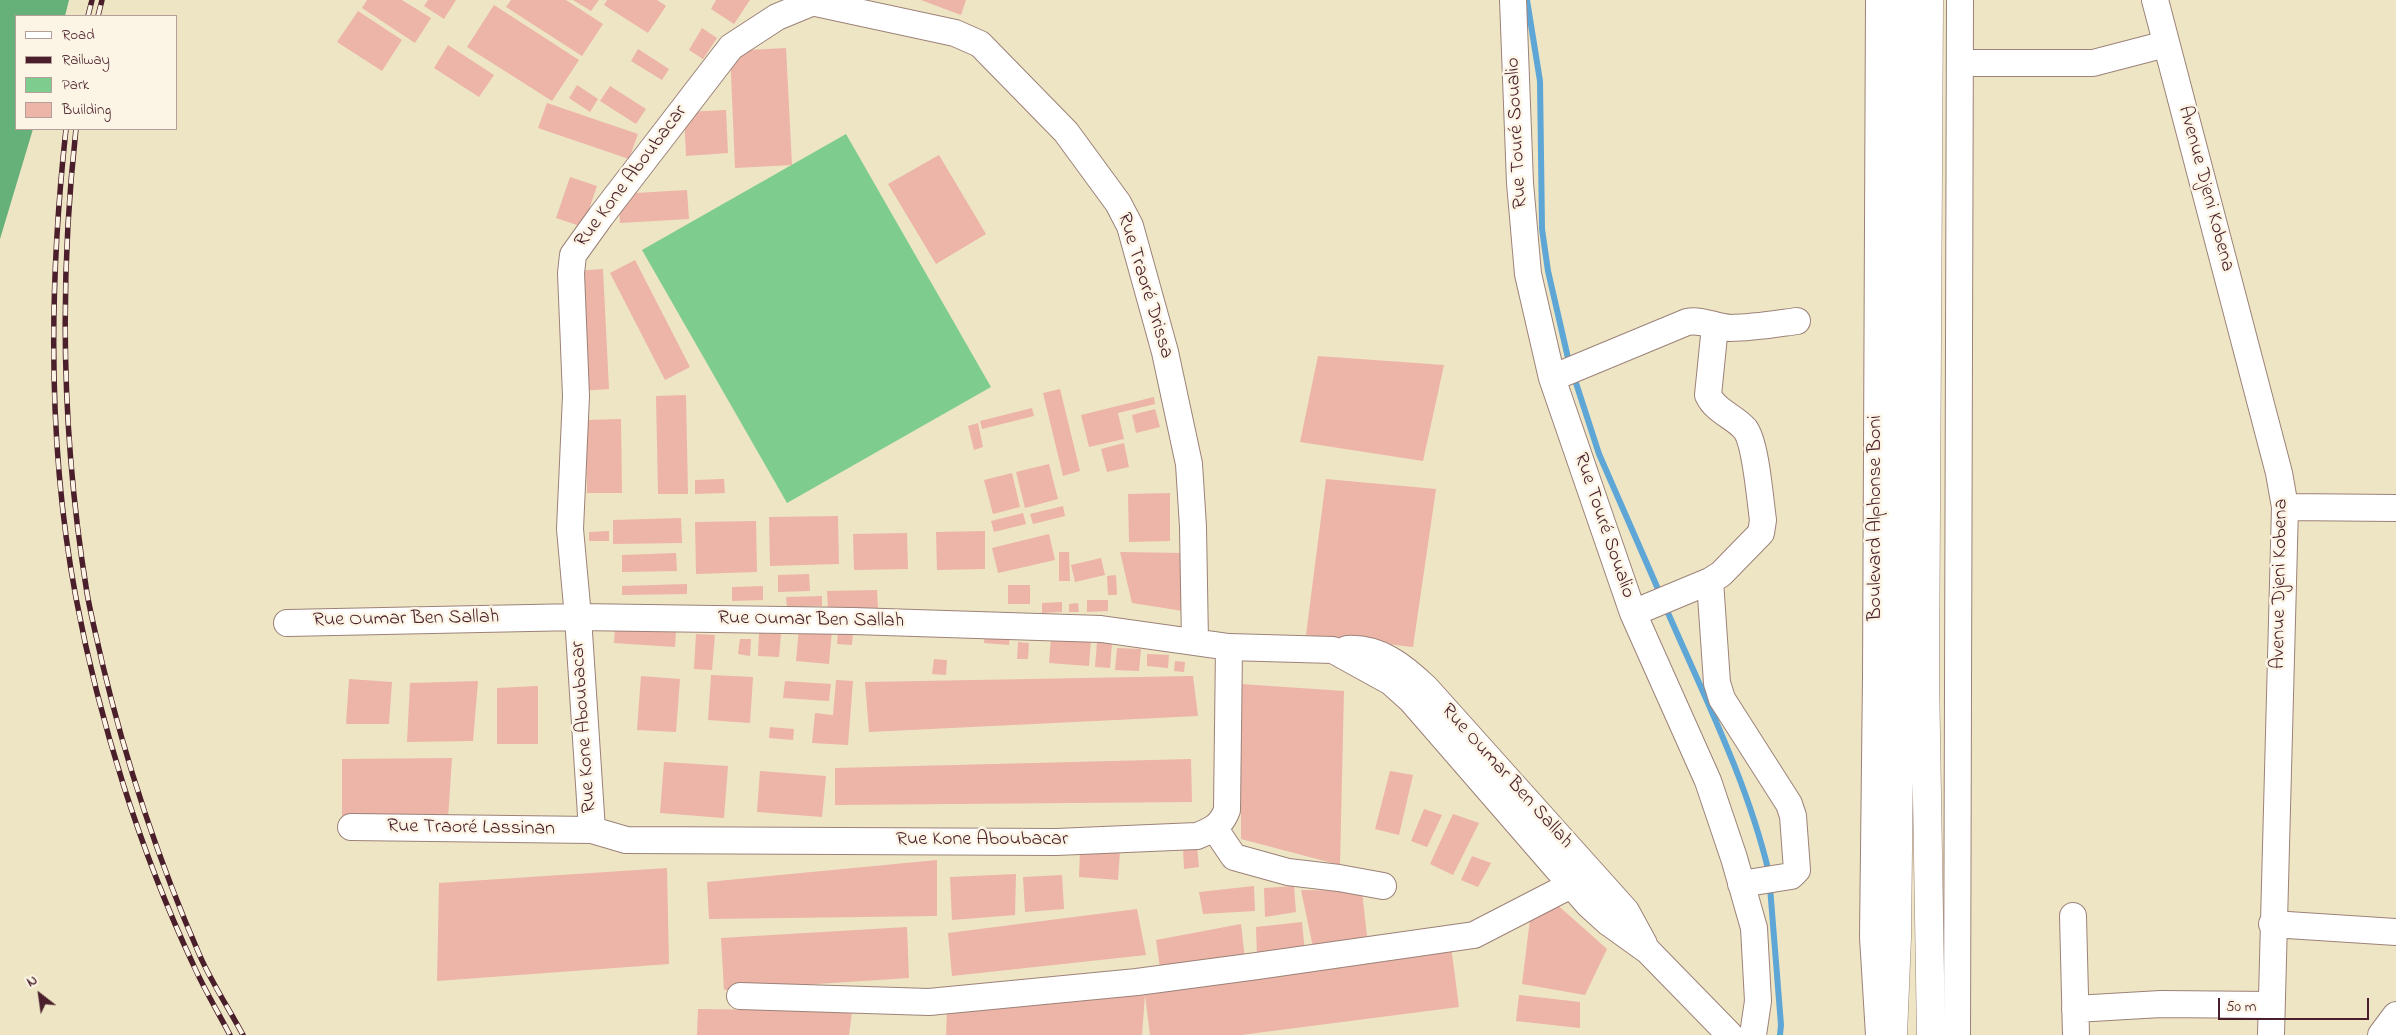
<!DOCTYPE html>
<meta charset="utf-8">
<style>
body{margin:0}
#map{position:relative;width:2396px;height:1035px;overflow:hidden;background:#eee5c5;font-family:"Indie Flower",sans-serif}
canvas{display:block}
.legend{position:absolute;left:15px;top:15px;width:162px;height:115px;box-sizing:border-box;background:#fcf5e5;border:1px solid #b59f9b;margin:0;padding:6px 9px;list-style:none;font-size:15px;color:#4a1f2b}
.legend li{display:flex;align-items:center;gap:10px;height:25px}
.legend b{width:25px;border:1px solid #b59f9b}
.north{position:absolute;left:15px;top:970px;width:50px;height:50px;-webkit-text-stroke:4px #fcf5e5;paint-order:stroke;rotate:330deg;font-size:14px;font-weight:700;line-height:20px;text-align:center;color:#4a1f2b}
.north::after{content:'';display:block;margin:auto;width:18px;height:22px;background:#4a1f2b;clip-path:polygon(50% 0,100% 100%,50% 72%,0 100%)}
.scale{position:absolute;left:2218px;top:998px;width:151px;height:22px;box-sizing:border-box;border:2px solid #4a1f2b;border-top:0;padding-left:6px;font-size:15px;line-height:18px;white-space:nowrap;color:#4a1f2b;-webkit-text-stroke:4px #fcf5e5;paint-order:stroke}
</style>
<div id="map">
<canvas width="2396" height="1035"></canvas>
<ul class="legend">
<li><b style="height:6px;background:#fff"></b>Road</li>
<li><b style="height:6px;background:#4a1f2b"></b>Railway</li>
<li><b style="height:14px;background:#7ecd8e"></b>Park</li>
<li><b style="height:14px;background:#edb4a8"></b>Building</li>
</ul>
<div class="north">N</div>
<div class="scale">50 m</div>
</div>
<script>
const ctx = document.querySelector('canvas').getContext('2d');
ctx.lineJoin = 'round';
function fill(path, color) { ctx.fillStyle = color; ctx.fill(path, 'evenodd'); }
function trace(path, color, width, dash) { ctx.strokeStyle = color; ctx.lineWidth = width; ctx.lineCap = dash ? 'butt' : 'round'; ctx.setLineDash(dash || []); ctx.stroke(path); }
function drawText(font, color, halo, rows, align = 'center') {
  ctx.font = font + ' "Indie Flower",sans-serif'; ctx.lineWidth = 5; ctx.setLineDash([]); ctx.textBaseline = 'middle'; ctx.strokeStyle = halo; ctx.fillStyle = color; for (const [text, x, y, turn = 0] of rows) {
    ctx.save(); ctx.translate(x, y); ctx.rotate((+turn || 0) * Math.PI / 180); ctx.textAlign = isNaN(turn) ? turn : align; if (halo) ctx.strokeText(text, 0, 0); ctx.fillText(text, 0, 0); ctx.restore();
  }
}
const green = new Path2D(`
 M846,134L991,387L787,503L642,250Z`);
const forest = new Path2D(`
 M0,0H69L65,16H16V129H33L0,239Z`);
const stream = new Path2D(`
 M1527,0L1540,81L1542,229L1548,271L1568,358
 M1575,380L1599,454L1658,589
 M1665,606C1703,694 1747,780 1769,873
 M1770,887L1781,1025L1780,1035`);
const building = new Path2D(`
 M367,0H402L431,18L415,43L362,8Z
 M428,0H456L444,19L424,6Z
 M511,0H566L603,24L582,56L506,7Z
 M573,0H599L591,11Z
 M607,0H657L666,6L648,33L604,5Z
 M716,0H750L734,24L711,9Z
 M921,0H966L961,15Z
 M494,5L579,60L552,101L467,47Z
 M358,11L402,40L382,71L337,42Z
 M702,28L717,38L703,59L689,50Z
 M448,45L494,75L479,97L434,68Z
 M786,48L792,165L735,168L730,51Z
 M638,49L669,69L662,80L631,61Z
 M577,85L598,99L590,112L569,98Z
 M610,86L646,109L636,124L600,101Z
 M547,103L638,134L629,159L538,128Z
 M726,110L728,153L686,156L684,112Z
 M939,155L986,234L936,264L888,184Z
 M570,177L597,186L583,227L556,218Z
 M687,190L689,219L620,223L618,194Z
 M635,260L690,367L665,380L610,273Z
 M603,269L609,389L581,391L575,271Z
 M1318,356L1444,365L1423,461L1300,442Z
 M1060,389L1080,471L1063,476L1043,393Z
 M686,395L688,494H658L656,396Z
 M1154,397L1155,404L1118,413L1124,439L1089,447L1081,415Z
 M1032,408L1034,416L982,429L980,421Z
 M1155,409L1160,427L1136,433L1132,415Z
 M621,419L622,493H587L585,420Z
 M978,423L983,447L974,450L968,426Z
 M1124,443L1129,467L1107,472L1101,449Z
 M1049,464L1058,499L1025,508L1016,472Z
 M1012,473L1020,507L993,514L984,480Z
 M724,479L725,493L695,494V480Z
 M1326,479L1436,489L1413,647L1306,635Z
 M1170,493V541L1129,542L1128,494Z
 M1063,506L1065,516L1033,524L1030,514Z
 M1023,513L1026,524L994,532L991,521Z
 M838,516L839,564L770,566L769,517Z
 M681,518L682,543L613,544V520Z
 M756,521L757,572L696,574L695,522Z
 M609,531V541H589V532Z
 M985,531V569L937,570L936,532Z
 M907,533L908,569L854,570L853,534Z
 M1049,534L1055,560L998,573L992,548Z
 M1059,552H1069L1070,581H1059Z
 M1120,552L1183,553V611L1132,603Z
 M676,553L677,571L622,572V555Z
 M1101,558L1105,575L1075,582L1071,565Z
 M809,574L810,591L778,592V575Z
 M1116,575L1117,595H1108L1107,576Z
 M687,584V594L622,595V586Z
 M1008,585H1030V604H1008Z
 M763,586V600L732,601V587Z
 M877,590L878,609L828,610L827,591Z
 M822,596V606L787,607L786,597Z
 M1087,600H1108V611L1087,612Z
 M1062,602V612L1042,613V603Z
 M1078,603L1079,612H1069V604Z
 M615,626L676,631L675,647L614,643Z
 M799,628L832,631L829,664L796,661Z
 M838,632L853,633L852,645L837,644Z
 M759,633L781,634L779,657L758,656Z
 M985,633L1010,635L1009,645L984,643Z
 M696,634L715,635L712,670L694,669Z
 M1051,637L1091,640L1089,666L1049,663Z
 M740,639H751L750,656L738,654Z
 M1018,642L1029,643L1028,659H1017Z
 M1097,642L1112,643L1110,668L1095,667Z
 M1117,648L1141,649L1139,671L1115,670Z
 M1147,654L1169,655L1168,668L1147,666Z
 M934,659L947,660L946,675L932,674Z
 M1175,661L1185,662L1184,672L1174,671Z
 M711,675L753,677L750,723L708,720Z
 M641,676L680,679L676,732L637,730Z
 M1193,676L1198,716L869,732L865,682Z
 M349,679L392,682L389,724H346Z
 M836,680L853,681L848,745L812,743L815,713L833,715Z
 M478,681L473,741L407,742L410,683Z
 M785,681L831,684L829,701L783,698Z
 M1241,684L1344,691L1340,865L1241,839Z
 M538,686V744H497V688Z
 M770,727L794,729L793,740L769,738Z
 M452,758L448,819L342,816V759Z
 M1191,759L1192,802L835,805V768Z
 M664,762L728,766L724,818L660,813Z
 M760,771L826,776L822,817L757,812Z
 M1390,771L1413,775L1399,835L1375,829Z
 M1424,809L1442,815L1427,847L1411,841Z
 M1453,814L1479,823L1453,875L1430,864Z
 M1197,846L1199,867L1184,869L1183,847Z
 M1080,850L1120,851L1118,880L1079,877Z
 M1472,856L1491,863L1478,887L1461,880Z
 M937,860V916L709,919L707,882Z
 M667,868L669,964L437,981L439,883Z
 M1016,874L1015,915L952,920L950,877Z
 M1062,875L1064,909L1025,912L1023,877Z
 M1254,886L1255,911L1203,914L1199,892Z
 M1294,886L1296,912L1265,917L1264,888Z
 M1301,890L1362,891L1368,945L1314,952Z
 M1553,901L1607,949L1585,995L1522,984L1531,911Z
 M1137,909L1146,955L952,976L948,933Z
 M1302,922L1305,953L1257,958L1256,927Z
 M1241,924L1245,959L1161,975L1156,940Z
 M907,927L909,978L724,990L721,938Z
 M1451,946L1459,1007L1241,1035H1150L1145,995Z
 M1145,995L1142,1035H946L947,1010Z
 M1519,995L1580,1002V1028L1516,1021Z
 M698,1009L852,1011L849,1035H697Z`);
const minor = new Path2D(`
 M802,0L955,33L980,44L1066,132L1118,203L1130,226L1165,352L1189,464L1193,527L1195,642
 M1513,0L1520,183L1528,274L1552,378L1633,613L1708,781L1734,858L1754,928L1758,1001L1753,1035
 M1879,0L1876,677L1873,937L1879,1035
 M2155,0L2279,473L2285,507L2271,1035
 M811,3L777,17L731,47L601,216L573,255L571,273L576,396L570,529L578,617L592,830L626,840L1056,842L1197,836C1212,830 1221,826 1227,810L1229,647
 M1960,63H2093L2166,44
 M1552,378L1687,322C1702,319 1715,327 1730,328C1752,328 1775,324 1797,321
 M2285,507L2396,508
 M1710,581L1717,683L1722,699L1789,804L1793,816L1797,870L1791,876L1741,884
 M1633,613L1710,581L1721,574L1761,533L1763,520C1760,500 1756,443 1745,429C1734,416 1716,412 1708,395L1715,326
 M287,623L578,617L853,621L1101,629L1229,647L1333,650L1391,682L1411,700L1588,904L1609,923L1648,951L1730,1035
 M1347,649C1379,647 1403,666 1426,688L1626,911L1644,944
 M351,827L592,830
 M1215,829L1234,857L1288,872L1339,878L1383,886
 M2073,916L2076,1035
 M2272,924L2396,932
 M740,996L929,1002L1137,982L1257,966L1474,935L1571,885
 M2075,1009L2161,1004L2271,1005
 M1957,1035L1960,0
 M2381,1035L2396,1015`);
const major = new Path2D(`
 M1929,0L1925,676L1931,1035
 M1893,1035L1897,937L1900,672L1904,0`);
const rail = new Path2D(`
 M88,16L92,0
 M98,16L102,0
 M66,129C49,284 47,444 76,598C99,720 140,851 193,964C204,989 218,1012 230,1035
 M76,129C59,283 62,440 87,593C91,616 97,639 102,662C126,763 159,862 200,956C212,983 229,1009 243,1035`);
const streetNames = [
 ["Rue Touré Soualio",1518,133,-93],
 ["Rue Kone Aboubacar",632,177,-53],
 ["Avenue Djeni Kobena",2205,189,75],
 ["Rue Traoré Drissa",1144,286,73],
 ["Boulevard Alphonse Boni",1877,518,-90],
 ["Rue Touré Soualio",1603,526,71],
 ["Avenue Djeni Kobena",2281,584,-89],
 ["Rue Oumar Ben Sallah",406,620,-1],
 ["Rue Oumar Ben Sallah",811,621,1],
 ["Rue Kone Aboubacar",585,727,-94],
 ["Rue Oumar Ben Sallah",1506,777,48],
 ["Rue Traoré Lassinan",471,829,1],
 ["Rue Kone Aboubacar",982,841]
];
fill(green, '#7ecd8e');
fill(forest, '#66b079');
trace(stream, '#5ea6d5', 6);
fill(building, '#edb4a8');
trace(minor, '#9c8278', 28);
trace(major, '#9c8278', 29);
trace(minor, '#fff', 26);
trace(major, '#fff', 28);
trace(rail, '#4a1f2b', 5.5);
trace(rail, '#fcf5e5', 4, [11]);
drawText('20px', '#4a1f2b', '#fcf5e5', streetNames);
</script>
